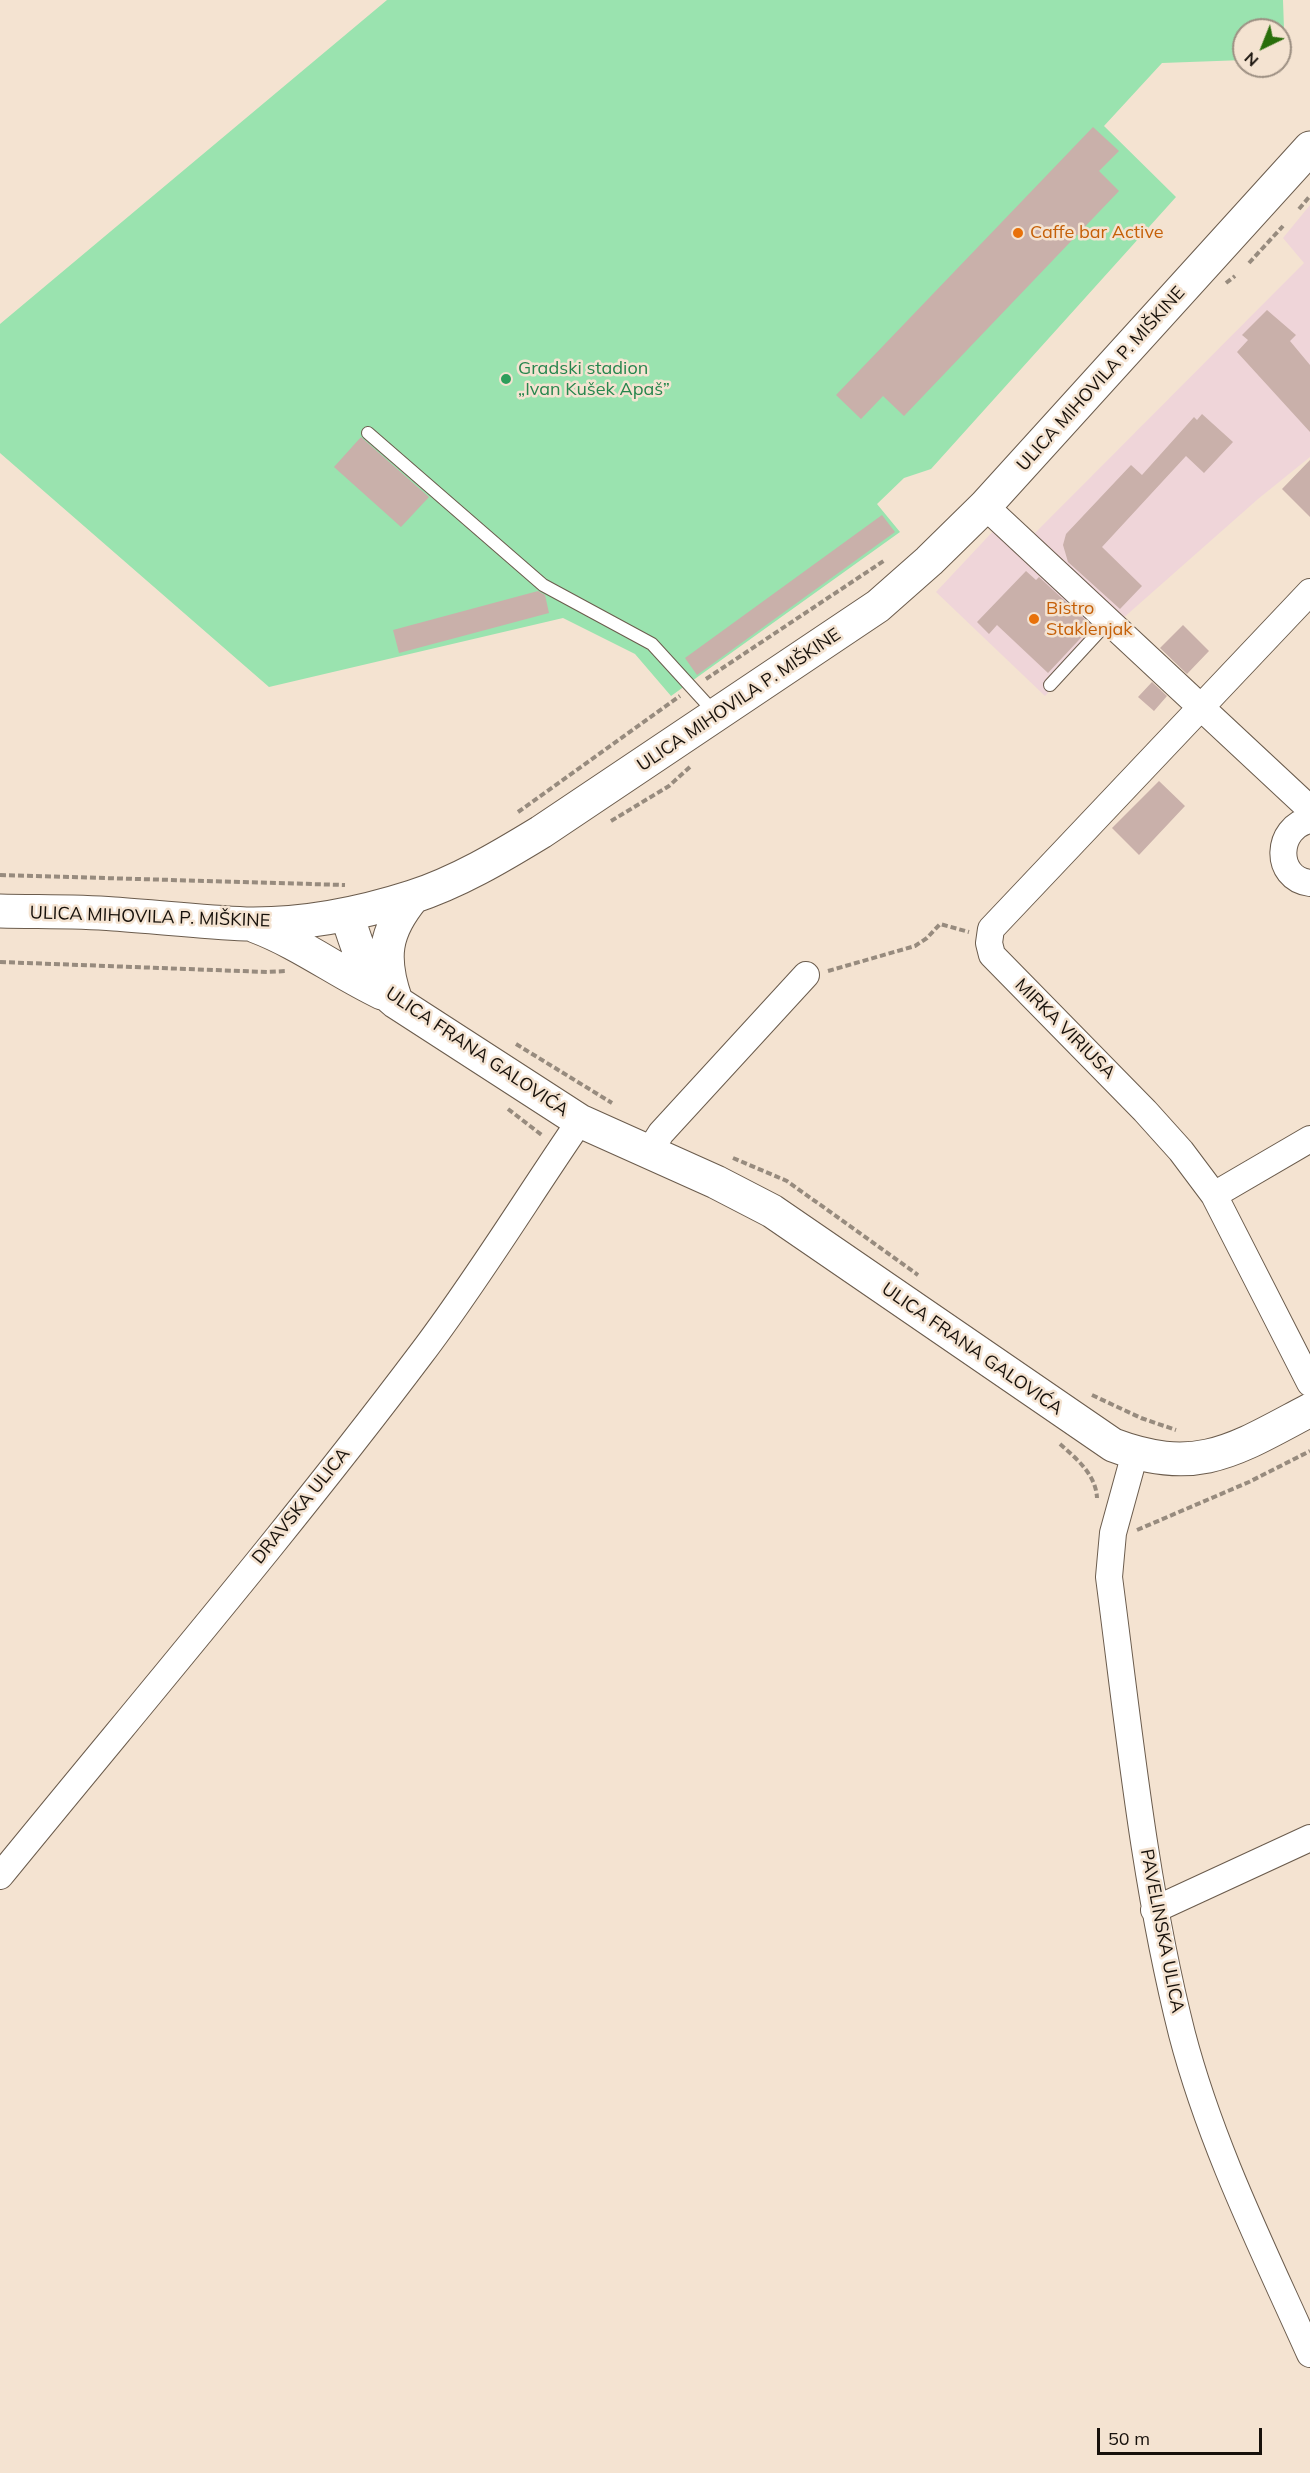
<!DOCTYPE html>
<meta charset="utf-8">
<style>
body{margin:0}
#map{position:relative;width:1310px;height:2473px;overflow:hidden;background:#f4e3d1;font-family:Mulish,sans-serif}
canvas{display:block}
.north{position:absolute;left:1232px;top:18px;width:60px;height:60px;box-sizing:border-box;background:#f4e3d1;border:2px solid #9c8f82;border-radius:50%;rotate:223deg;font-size:16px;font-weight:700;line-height:24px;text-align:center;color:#17110b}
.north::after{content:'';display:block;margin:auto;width:21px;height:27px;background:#296e0b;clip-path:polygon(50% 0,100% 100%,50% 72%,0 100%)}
.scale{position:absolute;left:1097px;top:2428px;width:165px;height:27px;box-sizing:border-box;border:3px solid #17110b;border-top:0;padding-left:8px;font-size:18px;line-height:21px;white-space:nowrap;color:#17110b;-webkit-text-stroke:4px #f4e3d1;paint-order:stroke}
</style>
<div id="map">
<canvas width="1310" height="2473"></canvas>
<div class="north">N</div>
<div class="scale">50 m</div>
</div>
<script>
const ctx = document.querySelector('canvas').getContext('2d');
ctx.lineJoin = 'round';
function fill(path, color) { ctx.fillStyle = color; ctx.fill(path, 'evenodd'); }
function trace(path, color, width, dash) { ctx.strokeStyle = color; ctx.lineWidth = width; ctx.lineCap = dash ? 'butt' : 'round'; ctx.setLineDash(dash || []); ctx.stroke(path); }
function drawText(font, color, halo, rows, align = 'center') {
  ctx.font = font + ' Mulish,sans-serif'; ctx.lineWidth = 5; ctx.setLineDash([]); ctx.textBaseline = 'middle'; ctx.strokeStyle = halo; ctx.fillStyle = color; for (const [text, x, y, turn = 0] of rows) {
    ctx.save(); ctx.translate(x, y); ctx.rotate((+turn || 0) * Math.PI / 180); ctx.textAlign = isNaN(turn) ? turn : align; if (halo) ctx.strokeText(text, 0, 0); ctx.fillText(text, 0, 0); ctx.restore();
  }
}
const commercial = new Path2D(`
 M1310,205V457L1258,499L1121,620L1033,535L1304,263L1283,238Z
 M997,527L1107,630L1045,696L936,592Z`);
const green = new Path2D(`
 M387,0H1283L1285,58H1280V30H1244V60L1162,63L1104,126L1176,197L931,469L904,478L877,504L900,532L671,696L635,654L563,618L269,687L0,453V324Z`);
const building = new Path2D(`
 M1093,127L1119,151L1099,171L1119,191L904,416L883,396L861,419L836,395Z
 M1267,310L1296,335L1290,341L1310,365V432L1237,352L1248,340L1242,335Z
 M1202,414L1233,442L1204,473L1186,456L1102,547L1142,586L1120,609L1068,562L1063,545L1066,534L1131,465L1142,475L1194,417L1197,420Z
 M361,437L429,497L401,527L334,467Z
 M1310,460V517L1282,489Z
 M882,515L895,532L697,675L685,658Z
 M1026,571L1036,580L1039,577L1092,626L1048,673L997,625L989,634L977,622Z
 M538,591L545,595L549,613L399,653L393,630Z
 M1183,625L1209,651L1187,674L1160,648Z
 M1152,682L1167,696L1154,711L1138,697Z
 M1159,781L1185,806L1139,855L1112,828Z`);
const path = new Path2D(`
 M1299,209L1310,196
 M1249,263L1283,226
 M1226,283L1235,276
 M706,679L885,560
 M518,812L680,696
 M611,821L669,786L691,766
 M0,875L345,885
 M0,962L267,972L287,971
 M828,971L915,946L927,938L940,924L969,932
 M516,1044L612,1103
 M508,1109L543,1136
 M733,1158L787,1181L918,1275
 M1092,1395L1141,1418L1176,1430
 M1060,1444C1077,1459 1096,1475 1097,1498
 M1137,1530L1249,1482L1310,1451`);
const lane = new Path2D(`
 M368,433L543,585L652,644L715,713
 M1050,685L1108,622`);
const street = new Path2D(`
 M985,506L1310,809
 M1310,592L991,929L989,943L992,955L1145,1111L1181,1151L1214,1195L1310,1383
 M1310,820C1276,827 1273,878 1310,883
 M649,1152L661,1133L806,975
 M1214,1195L1310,1139
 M1135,1453L1113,1533L1109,1577C1129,1730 1144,1884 1182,2034C1211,2145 1263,2249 1310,2354
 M0,1876C141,1703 287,1532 421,1354C478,1279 527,1198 580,1121
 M1154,1910L1310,1838`);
const secondary = new Path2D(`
 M0,911C38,912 76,911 114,914C158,917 202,922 246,924C301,925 359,914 412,897C458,882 500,857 541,832L878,606L929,561L985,506L1310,148
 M347,914C357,948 367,980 396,1002L580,1121L716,1182L772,1211L1113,1445C1198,1477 1236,1449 1310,1410
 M255,926C300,943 338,972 382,993
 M396,1001C381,958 384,932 413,897`);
const markers = [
 [1018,233,6,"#e8710a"],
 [506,379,6,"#2e9e5b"],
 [1034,619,6,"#e8710a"]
];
const foodNames = [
 ["Caffe bar Active",1030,233],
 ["Bistro",1046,609],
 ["Staklenjak",1046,630]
];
const leisureNames = [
 ["Gradski stadion",518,369],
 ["„Ivan Kušek Apaš”",518,390]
];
const streetNames = [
 ["ULICA MIHOVILA P. MIŠKINE",1101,379,-48],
 ["ULICA MIHOVILA P. MIŠKINE",739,700,-34],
 ["ULICA MIHOVILA P. MIŠKINE",150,917,2],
 ["MIRKA VIRIUSA",1065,1029,45],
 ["ULICA FRANA GALOVIĆA",477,1052,34],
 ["ULICA FRANA GALOVIĆA",972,1349,35],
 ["DRAVSKA ULICA",301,1506,-51],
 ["PAVELINSKA ULICA",1162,1931,79]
];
fill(commercial, '#efd5d9');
fill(green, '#9ae3af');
fill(building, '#c9b0aa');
trace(lane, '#6b5c4d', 14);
trace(street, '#6b5c4d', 28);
trace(secondary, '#6b5c4d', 35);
trace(path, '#978b7e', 4, [6, 3]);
trace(lane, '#fff', 12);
trace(street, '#fff', 26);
trace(secondary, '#fff', 33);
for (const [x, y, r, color] of markers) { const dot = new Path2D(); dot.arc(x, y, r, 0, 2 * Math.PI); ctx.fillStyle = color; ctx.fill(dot); trace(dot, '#f4e3d1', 2); }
drawText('18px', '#c56008', '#f4e3d1', foodNames, 'left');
drawText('18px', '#27864d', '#f4e3d1', leisureNames, 'left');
drawText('18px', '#17110b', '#f4e3d1', streetNames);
</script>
